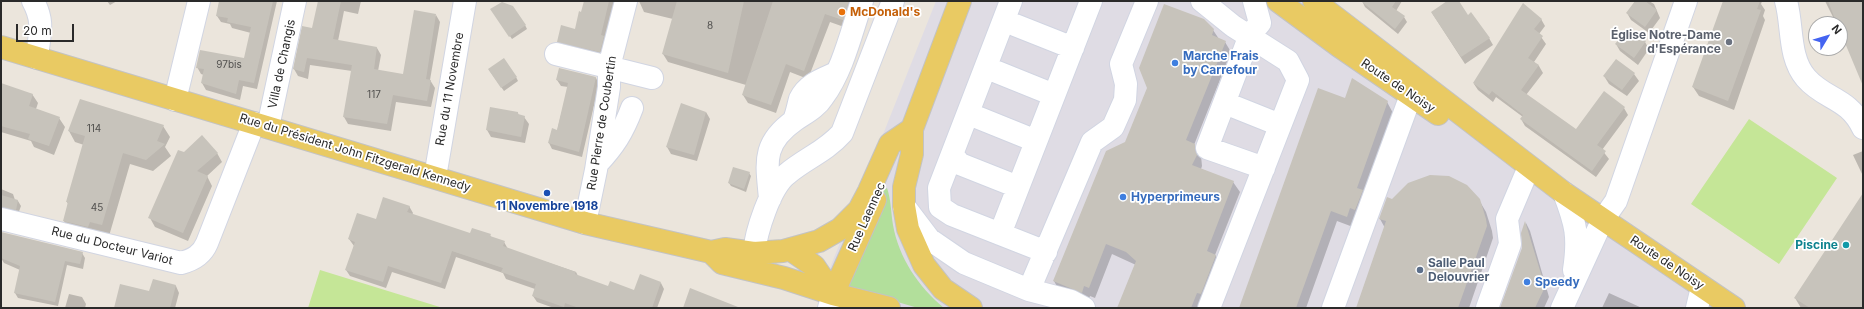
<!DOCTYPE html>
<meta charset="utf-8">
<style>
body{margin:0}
#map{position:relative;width:1864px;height:309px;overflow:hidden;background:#ebe5dc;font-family:Inter,sans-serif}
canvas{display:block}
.frame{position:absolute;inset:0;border:2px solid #2a2a2a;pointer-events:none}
.north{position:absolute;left:1808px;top:16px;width:40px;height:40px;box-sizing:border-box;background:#fff;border:1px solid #aaa;border-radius:50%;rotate:52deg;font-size:11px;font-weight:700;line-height:16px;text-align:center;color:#2a2a2a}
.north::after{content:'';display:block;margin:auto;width:14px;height:18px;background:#4464f1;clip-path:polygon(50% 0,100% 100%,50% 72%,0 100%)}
.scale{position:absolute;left:16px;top:24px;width:58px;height:18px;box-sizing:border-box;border:2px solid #2a2a2a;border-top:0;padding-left:5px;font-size:12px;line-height:14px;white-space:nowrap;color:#2a2a2a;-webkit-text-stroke:3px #fff;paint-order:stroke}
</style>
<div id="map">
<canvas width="1864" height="309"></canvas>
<div class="frame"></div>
<div class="north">N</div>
<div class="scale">20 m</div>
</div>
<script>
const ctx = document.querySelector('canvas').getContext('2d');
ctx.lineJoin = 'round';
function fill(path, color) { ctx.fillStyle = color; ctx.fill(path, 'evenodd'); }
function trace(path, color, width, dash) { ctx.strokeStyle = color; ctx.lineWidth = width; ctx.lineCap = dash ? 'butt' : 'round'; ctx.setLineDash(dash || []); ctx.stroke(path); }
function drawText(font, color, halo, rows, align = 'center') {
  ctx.font = font + ' Inter,sans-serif'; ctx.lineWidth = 3.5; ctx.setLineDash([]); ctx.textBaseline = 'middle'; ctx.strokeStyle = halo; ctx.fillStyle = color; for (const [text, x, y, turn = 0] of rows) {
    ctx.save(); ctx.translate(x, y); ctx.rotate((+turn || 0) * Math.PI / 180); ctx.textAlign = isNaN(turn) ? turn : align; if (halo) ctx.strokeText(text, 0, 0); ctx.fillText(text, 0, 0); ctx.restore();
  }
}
const industrial = new Path2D(`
 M936,1H1303L1733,308H829L822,288Z`);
const green = new Path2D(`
 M887,188C891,199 891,213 893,225C899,258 918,286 944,308H918L843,286L842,284L884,190Z`);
const pitch = new Path2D(`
 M1749,119L1837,178L1779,264L1691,204Z
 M320,270L443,308H308Z`);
const shadow = new Path2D(`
 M107,1H117L110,5Z
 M220,1H277L257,89L243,86L240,100L206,90L202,83L204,75L201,74L197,67L245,60L251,33L232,28L230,24L221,22L217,16Z
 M319,1H361L358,14L344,11L338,41L377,48L381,55L378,71L403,76L436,15L440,22L430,80L435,88L431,107L396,102L391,131L348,124L344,117L352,71L310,65L308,79L298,76L294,69L313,29Z
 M585,1H622L605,60L563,50L558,42L576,30Z
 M639,1H858L847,28L830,22L808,79L790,72L776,113L748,103L743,95L746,85L668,62L663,54L673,19L644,12Z
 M1362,1H1402L1396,11L1404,17L1407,22L1398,34L1365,7Z
 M1449,1H1458L1468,16L1489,38L1493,45L1465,64L1432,13Z
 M1636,1H1649L1654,4L1660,18L1649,33L1631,20L1627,13Z
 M1724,1H1762L1761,4L1765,10L1763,16L1765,20L1734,110L1699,96L1693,87Z
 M1825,1H1863V67L1840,28V24H1838L1836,19H1834Z
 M494,13L525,25L527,29L512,39Z
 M1541,19L1545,26L1539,34L1546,44L1534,62L1539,66L1543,73L1526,95L1576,131L1604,93L1624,108L1628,115L1602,150L1609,159L1596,177L1525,126L1521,119L1523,117L1496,97L1493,102L1478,90L1474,84Z
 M1213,30L1219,39L1225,42L1231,52L1194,145L1201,156L1202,166L1201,169L1233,182L1240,192L1215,255L1222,266L1201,308H1119L1136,265L1112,254L1095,298L1090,296L1088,303L1060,292L1054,281L1126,143Z
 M1645,42L1649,49L1638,65L1620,51L1616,44Z
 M1616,61L1634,74L1639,81L1627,96L1609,84L1604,76Z
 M560,69L596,78L599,84L582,157L552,149L549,143L552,130L557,131L568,87L561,86L557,80Z
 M489,70L516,77L518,81L504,91Z
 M1,86L32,94L38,103L36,109L59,118L65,127L54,155L34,147L31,141L1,132Z
 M1346,99L1387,102L1393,113L1353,227L1337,221L1306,308H1240Z
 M491,109L518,113L519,116L524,117L529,124L525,143L491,137L487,130Z
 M706,112L710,119L697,161L671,154L667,147Z
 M163,126L170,137L165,147L171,156L153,171L130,164L109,236L70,232L64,221L68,204L67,202L84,145L75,142L69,131Z
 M1863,151V176L1853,155Z
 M184,153H217L222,162L207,176L212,186L188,241L155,227L150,218Z
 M749,173L751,176L746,192L731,186L729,183Z
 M1,189L13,194L15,200L18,201L21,206L18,214L1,212Z
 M1863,195V308H1801L1795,298Z
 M1392,200H1479L1486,212L1492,231L1493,238L1469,308H1358L1385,228L1380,219Z
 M409,206L413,213L412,215L471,235H490L492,238L504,242L508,249L576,272L578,276L608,288L635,291L661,283L664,289L657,308H554L537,302L533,296L535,289L506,279L503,273L456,257L445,289L392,272L386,288L350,276L346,270L354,246L349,239L376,220Z
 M1526,223L1530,231L1549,297L1544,308H1501L1523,248Z
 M1,233L82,253L85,258L83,269L67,265L58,306L18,298L15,293L20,270L4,263L1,258Z
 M153,281L176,286L179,293L175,308H116L150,292Z
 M1609,293L1642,308H1602Z
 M69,294L82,297L86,304L85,308H65Z`);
const building = new Path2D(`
 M219,1H273L254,83L239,80L236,94L201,83L204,69L196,68L200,50L244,58L251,27L227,22L228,18L216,16Z
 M318,1H341L333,39L377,47L374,69L403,74L414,10L436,14L426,79L431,80L427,101L393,95L387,124L343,117L352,65L307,58L304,72L293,69L302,26L312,28Z
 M584,1H609L601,35L604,36L600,52L557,42L561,25L575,29L579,11L581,12Z
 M677,1H744L728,73L662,54Z
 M773,1H849L843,20L825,14L804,71L786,64L771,105L742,95Z
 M1361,1H1396L1392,7L1405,16L1395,29Z
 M1447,1H1459L1468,15L1471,12L1490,38L1461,57L1431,12Z
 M1635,1H1645L1657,10L1645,27L1626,13Z
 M1723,1H1760L1757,9L1761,10L1728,101L1692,87Z
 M1828,1H1863V86L1840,31V24H1837Z
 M502,2L513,6L526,25L509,37L490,9Z
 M1523,3L1542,19L1534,29L1543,36L1528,58L1539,65L1521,90L1576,129L1604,91L1625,107L1597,145L1606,151L1592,171L1520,119L1523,115L1492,91L1489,95L1473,83Z
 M1164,4L1204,19L1214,29L1212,35L1226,41L1186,140L1195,144V150L1197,155L1192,165L1234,181L1207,251L1216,255L1201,294L1197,293L1191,308H1117L1136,261L1126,252L1106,244L1089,288L1084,286L1082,293L1053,281L1106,151L1125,142L1147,88L1139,68Z
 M1628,28L1646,41L1634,58L1615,44Z
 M504,58L517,77L501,88L488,69Z
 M1616,59L1635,73L1622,90L1603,76Z
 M559,68L596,77L579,152L548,143L552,128L557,130L568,83L556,80Z
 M1352,78L1388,101L1357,188L1363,190L1355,210L1350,208L1347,217L1331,211L1296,308H1239L1318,88L1345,98Z
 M1,83L33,94L29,106L60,117L49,146L28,139L30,134L1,126Z
 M80,99L164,125L157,141L165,144L146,160L123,153L102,225L90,222L88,227L63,221L68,202H66L85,136L68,131Z
 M681,103L706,112L694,155L666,147Z
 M490,107L518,112V114L525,116L521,137L486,130Z
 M202,135L218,153L197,171L208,176L183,233L148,218L178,150L184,152Z
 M733,167L750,172L744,189L728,183Z
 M1430,175L1449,176L1467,185L1480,199L1486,219L1487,226L1458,308H1356L1386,221L1379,219L1387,197L1392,199L1408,183Z
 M1863,193V308H1810L1794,298Z
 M1,195L18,200L16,210L1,207Z
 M383,197L410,206L407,212L470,233L472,228L491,234L490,236L505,241L503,246L576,272L575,274L608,286L610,281L634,290L640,274L661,282L652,308H579L565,303L564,307L532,296L536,284L501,272L503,268L452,251L441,283L388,266L383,282L345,270L355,242L348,239L357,213L376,219Z
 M1525,221L1545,287L1535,308H1500L1522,248L1521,233Z
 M1,232L83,252L80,264L65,261L55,302L14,293L20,266L1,258Z
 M153,279L176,285L170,308H114L120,284L149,291Z
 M690,288L738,307L737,308H683Z`);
const minor = new Path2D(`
 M33,1C45,23 39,34 37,58
 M1011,1L939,188L940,207L952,215L1046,252
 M1202,1L1233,26L1288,61L1298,80L1209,308
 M1254,1L1260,23L1250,35L1207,148L1264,168
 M1786,1C1793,26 1788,57 1806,78C1825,100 1848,97 1863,128
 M1015,25L1073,48
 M556,54L652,78
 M997,72L1054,95
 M175,100L199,1
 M1225,103L1280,125
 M979,118L1036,141
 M794,120C797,113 798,106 800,99C807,84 823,79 836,73
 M268,127L295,1
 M952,154L960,164L1018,187
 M597,164C614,146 623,132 632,108
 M435,177L465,1
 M1564,193C1576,224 1579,237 1574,270
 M770,199C767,163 761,144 795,120C805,113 816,108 823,97C843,70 851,33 862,1
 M904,206L929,239L964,263L1029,290
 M1,219L181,263C193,260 202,255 207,243L254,123
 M585,223L596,170L609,87V67L626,1
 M1000,234L1091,1
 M754,253C756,232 770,187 787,174C806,158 825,152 842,133L893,1
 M829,308L833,294
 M1084,308L1071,301L1029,290L1092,142L1113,127L1125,100L1126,84L1121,64L1147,1
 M1333,308L1411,95
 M1487,308L1510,244L1507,219L1529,167
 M1562,308L1602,221L1616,201L1686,1
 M1697,308L1702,287`);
const major = new Path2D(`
 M1278,1L1339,46L1438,114
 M1314,1L1564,193L1734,308
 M1,47L585,223L711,252L725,249L754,253L783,251L819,241L840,229L859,210L869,191L890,144L912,129
 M912,129V154L904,187V206L908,229L924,265L943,289L971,308
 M903,140L912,129L960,1
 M791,250L814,266L833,294
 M711,252L722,263L784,278L833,294L889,308
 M833,294L875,200`);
const markers = [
 [842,12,4,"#e8710a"],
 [1729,42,4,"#6b7280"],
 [1175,63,4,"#3f7fe0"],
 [547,193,4,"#1a4fb4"],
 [1123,197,4,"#3f7fe0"],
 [1846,245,4,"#0f9aa8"],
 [1420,270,4,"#5c6f8a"],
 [1527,282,4,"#3f7fe0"]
];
const numberNames = [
 ["8",710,26],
 ["97bis",229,65],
 ["117",374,95],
 ["114",94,129],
 ["45",97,208]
];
const foodNames = [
 ["McDonald's",850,12]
];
const worshipNames = [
 ["Église Notre-Dame",1721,35],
 ["d'Espérance",1721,49]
];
const shopNames = [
 ["Marche Frais",1183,56],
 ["by Carrefour",1183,70],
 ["Hyperprimeurs",1131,197],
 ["Speedy",1535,282]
];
const streetNames = [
 ["Villa de Changis",282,64,-78],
 ["Route de Noisy",1398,86,34],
 ["Rue du 11 Novembre",450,89,-80],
 ["Rue Pierre de Coubertin",602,123,-81],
 ["Rue du Président John Fitzgerald Kennedy",355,153,17],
 ["Rue Laennec",867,217,-66],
 ["Rue du Docteur Variot",112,246,14],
 ["Route de Noisy",1667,263,34]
];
const transitNames = [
 ["11 Novembre 1918",547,206]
];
const cultureNames = [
 ["Piscine",1838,245]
];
const serviceNames = [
 ["Salle Paul",1428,263],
 ["Delouvrier",1428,277]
];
fill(industrial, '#dfdce4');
fill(green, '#b2df9b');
fill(pitch, '#c5e697');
fill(shadow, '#0003');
fill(building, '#c7c3bb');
trace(minor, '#d1d5e2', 24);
trace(major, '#c3c3c3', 24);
trace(minor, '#fff', 22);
trace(major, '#e9ca63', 22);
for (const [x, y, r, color] of markers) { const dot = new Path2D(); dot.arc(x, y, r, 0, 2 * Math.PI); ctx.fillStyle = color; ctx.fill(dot); trace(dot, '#fff', 1.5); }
drawText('10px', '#51504e', null, numberNames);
drawText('bold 12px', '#c56008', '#fff', foodNames, 'left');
drawText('bold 12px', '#5b616d', '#fff', worshipNames, 'right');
drawText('bold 12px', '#366cbe', '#fff', shopNames, 'left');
drawText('12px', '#2a2a2a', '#fff', streetNames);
drawText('bold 12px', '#164399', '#fff', transitNames);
drawText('bold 12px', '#0d838f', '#fff', cultureNames, 'right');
drawText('bold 12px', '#4e5e75', '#fff', serviceNames, 'left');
</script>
